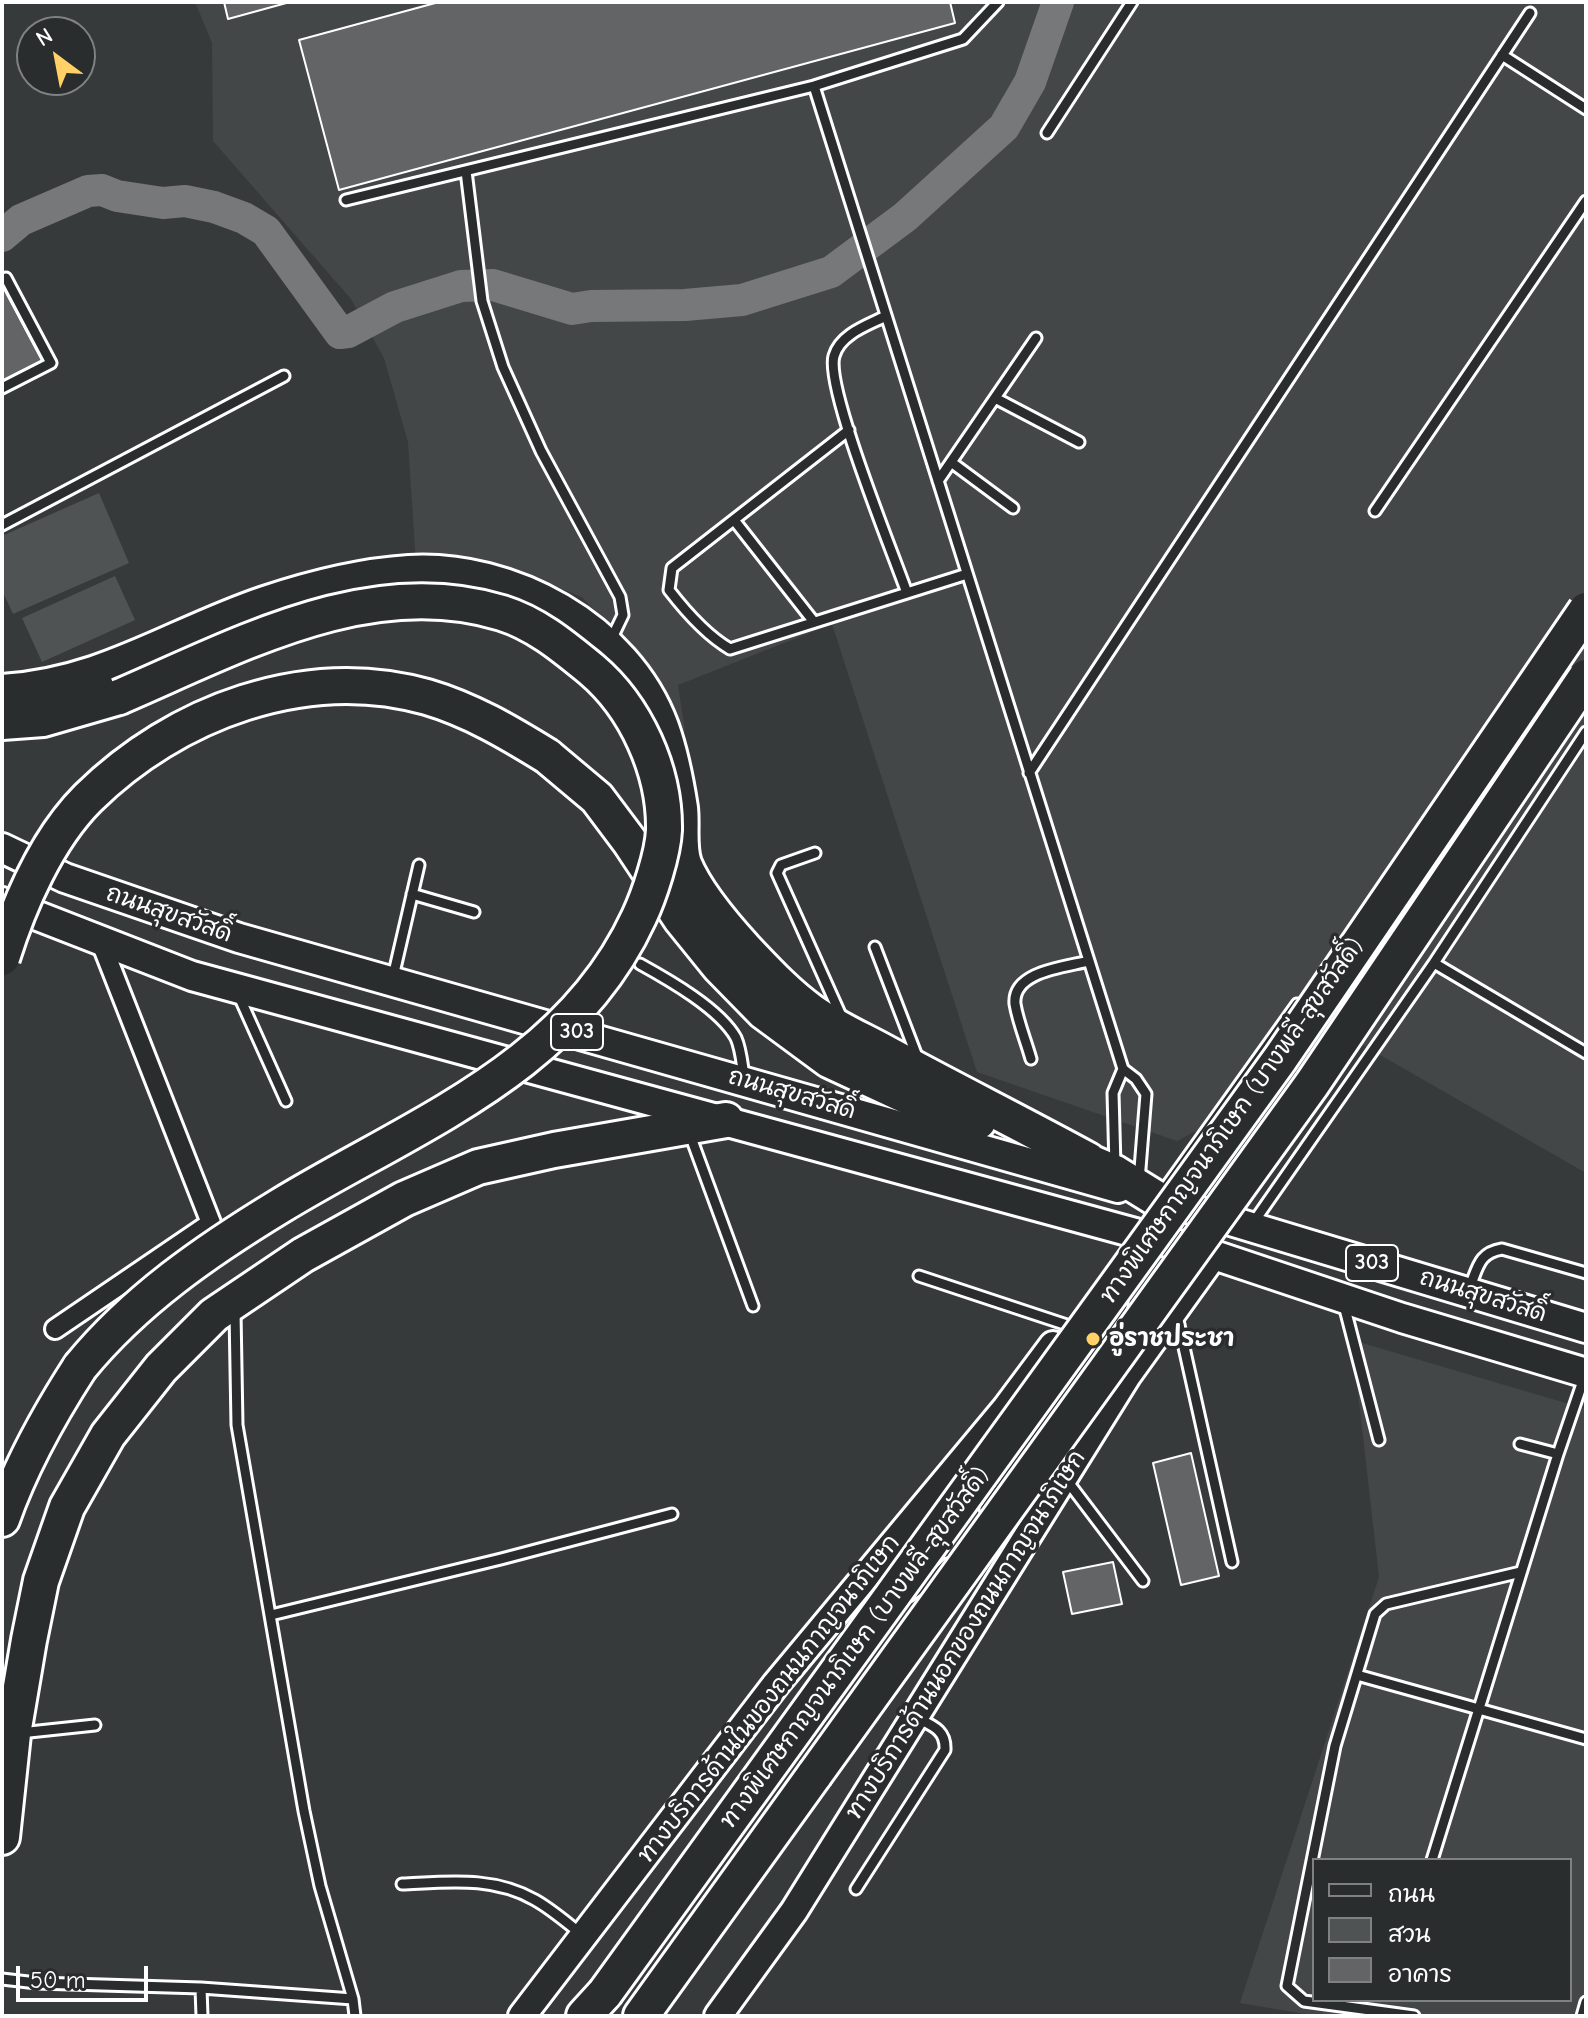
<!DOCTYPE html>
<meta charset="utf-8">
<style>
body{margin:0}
#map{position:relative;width:1588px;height:2018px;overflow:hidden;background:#373a3b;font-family:"Comic Neue","Playpen Sans Thai",sans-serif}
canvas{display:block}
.frame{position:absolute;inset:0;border:4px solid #fff;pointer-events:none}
.legend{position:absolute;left:1312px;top:1858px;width:260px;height:144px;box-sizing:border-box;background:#2a2d2e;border:2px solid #7f8182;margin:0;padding:10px 14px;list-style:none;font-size:24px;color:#fff}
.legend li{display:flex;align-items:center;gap:16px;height:40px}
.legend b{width:40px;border:2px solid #7f8182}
.north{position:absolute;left:16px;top:16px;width:80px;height:80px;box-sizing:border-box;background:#2a2d2e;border:2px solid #7f8182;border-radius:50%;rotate:328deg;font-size:22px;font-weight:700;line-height:32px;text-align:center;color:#fff}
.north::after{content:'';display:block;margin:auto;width:28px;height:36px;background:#ffd166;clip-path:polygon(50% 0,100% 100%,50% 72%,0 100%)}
.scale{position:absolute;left:16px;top:1966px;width:132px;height:36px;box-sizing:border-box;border:4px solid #fff;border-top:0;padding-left:10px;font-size:24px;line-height:28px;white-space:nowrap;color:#fff;-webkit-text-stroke:6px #2a2d2e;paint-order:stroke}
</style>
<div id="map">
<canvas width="1588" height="2018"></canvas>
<div class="frame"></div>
<ul class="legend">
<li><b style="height:10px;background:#2a2d2e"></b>ถนน</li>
<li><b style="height:22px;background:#505354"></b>สวน</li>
<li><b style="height:22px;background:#636465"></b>อาคาร</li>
</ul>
<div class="north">N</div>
<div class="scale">50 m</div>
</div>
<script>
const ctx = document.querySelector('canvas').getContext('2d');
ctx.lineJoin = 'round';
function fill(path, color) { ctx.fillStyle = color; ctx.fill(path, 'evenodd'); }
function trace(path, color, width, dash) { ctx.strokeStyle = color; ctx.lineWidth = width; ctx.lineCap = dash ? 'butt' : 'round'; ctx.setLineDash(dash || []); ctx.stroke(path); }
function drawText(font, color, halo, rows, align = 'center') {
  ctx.font = font + ' "Comic Neue","Playpen Sans Thai",sans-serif'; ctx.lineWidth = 7; ctx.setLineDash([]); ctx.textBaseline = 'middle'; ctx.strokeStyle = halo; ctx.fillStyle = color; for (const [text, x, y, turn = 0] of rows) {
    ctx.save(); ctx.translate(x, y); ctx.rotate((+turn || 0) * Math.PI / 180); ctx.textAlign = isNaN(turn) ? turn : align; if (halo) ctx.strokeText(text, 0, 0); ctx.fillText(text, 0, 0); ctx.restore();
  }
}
const built = new Path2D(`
 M195,2H1586V1173L1361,1044L1177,1141L977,1072L832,624L678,685L685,731L634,651L582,597L519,572L416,564L408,442L384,358L351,299L213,141L212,43Z
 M1352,1340L1586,1409V2016H1317L1240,2003L1379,1577ZM1314,1860H1570V2000H1314Z`);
const green = new Path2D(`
 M99,493L129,563L13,614L2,590V536Z
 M115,576L135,620L42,662L22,618Z`);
const river = new Path2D(`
 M2,236L21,220L88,191L102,190L117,196L163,203L185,201L214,207L244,218L266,231L340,333L348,332L395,307L461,286L493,285L572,309L591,306L685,305L742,300L831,272L905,217L1004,127L1030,82L1058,2`);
const building = new Path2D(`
 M224,2H290L228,19Z
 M439,2H950L955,23L339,190L299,40Z
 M2,285L44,364L2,384Z
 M1191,1453L1219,1576L1181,1585L1153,1463Z
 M1113,1562L1122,1604L1072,1614L1063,1572Z`);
const lane = new Path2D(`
 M1502,55L1586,109
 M814,86L1123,1069
 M1047,133L1132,2
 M466,171L482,301L503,367L541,451L620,597L623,615L611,640
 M346,200L814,86L963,39L998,2
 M2,280L6,278L51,363L2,388
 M886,316C868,325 840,334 834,356C825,387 893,553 907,593
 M995,398L1079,442
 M849,430L672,568L669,590C686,612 706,635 730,649L967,574
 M951,462L1013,508
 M938,481L1036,338
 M1375,511L1586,201
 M734,520L814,622
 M2,525L284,376
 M1029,773L1530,13
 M815,853L781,865L777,873L842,1018
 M412,894L474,912
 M875,947L918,1059
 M1434,963L1586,1053
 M640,964C669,980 720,1009 736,1038C741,1049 742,1064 744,1076
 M393,977L419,865
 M238,994L286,1101
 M1031,1059C1026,1041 1018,1022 1015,1004C1012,971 1066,967 1089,961
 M689,1132L753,1306
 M1115,1166L1113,1093L1123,1069L1136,1079L1146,1094L1139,1181
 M1161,1194L1297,1004
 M1253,1223L1434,963L1586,732
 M919,1276L1067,1325
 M1469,1289C1478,1268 1478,1253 1502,1249L1586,1273
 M1344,1305L1379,1440
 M235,1312L237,1425L304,1811L320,1886L353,1999L355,2016
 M1177,1316L1232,1562
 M1520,1444L1558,1454
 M1065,1478L1143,1581
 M985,1509L1122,1313V1295
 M909,1596L927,1584L947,1564
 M271,1615L501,1559L672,1514
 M1357,1675L1586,1739
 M20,1733L95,1725
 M1432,1860L1558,1454L1585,1375
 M402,1884C448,1882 493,1876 535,1900C551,1909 566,1922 580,1933
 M856,1889L945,1750C946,1730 933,1726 917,1718
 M2,1979L37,1983L201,1988L353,1999
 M201,1988L202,2016
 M1414,2016L1304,2001L1287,1986L1335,1746L1375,1614L1386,1604L1521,1572
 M1582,2016L1586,2002`);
const street = new Path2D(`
 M55,1329L211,1223L100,940`);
const secondary = new Path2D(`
 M522,2016L776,1684L1006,1408L1053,1345
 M718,2016L794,1911L1127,1376L1214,1255`);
const primary = new Path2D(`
 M2,848L65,878L239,938L1118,1188
 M2,902L192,976L1135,1233L1214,1255L1402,1318L1586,1373
 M1158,1199L1586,1328`);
const highway = new Path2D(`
 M2,692C104,686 173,635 265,604C310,589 361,576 409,573C510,567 625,629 661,727C670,752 676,782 680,808C682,826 678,847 684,864C695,891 725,927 745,949C765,970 787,994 811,1011C833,1027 860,1039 884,1052C952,1089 1020,1123 1088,1160
 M2,722L43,719L119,697
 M547,756L597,798L630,842L681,919L719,966L764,1012L829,1060L913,1099L978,1122
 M1066,1152L1115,1173L1157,1199
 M2,1519C21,1465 49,1415 80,1367
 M2,1837L13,1734L29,1640L41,1581L67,1507L108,1435L161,1368L214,1315L303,1255L404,1199L478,1167L554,1150L726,1120
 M584,2016L605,1993
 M641,2016L815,1774`);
const highwayBridge = new Path2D(`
 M2,958C19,904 47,839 88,798C175,712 306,663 427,697C471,710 508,732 547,756
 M80,1367C135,1300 206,1251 280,1206C413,1125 569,1069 639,917C649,896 663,854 664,830C665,771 636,707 591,669C564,647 537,624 502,613C370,572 238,646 119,697
 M815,1774L1312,1084L1586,677
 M605,1993L1280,1059L1586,610`);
const markers = [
 [1093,1339,8,"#ffd166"]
];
const shields = [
 [577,1032,52],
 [1372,1263,52]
];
const shieldNames = [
 ["303",577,1032],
 ["303",1372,1263]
];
const streetNames = [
 ["ถนนสุขสวัสดิ์",169,914,19],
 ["ถนนสุขสวัสดิ์",792,1094,16],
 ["ทางพิเศษกาญจนาภิเษก (บางพลี-สุขสวัสดิ์)",1232,1121,-55],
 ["ถนนสุขสวัสดิ์",1483,1296,17],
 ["ทางบริการด้านนอกของถนนกาญจนาภิเษก",966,1635,-58],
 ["ทางพิเศษกาญจนาภิเษก (บางพลี-สุขสวัสดิ์)",855,1648,-54],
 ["ทางบริการด้านในของถนนกาญจนาภิเษก",769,1699,-52]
];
const poiNames = [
 ["อู่ราชประชา",1109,1339]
];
fill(built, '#444748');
fill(green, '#505354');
trace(river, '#767879', 32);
fill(building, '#636465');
trace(building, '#fff', 2);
trace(lane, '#fff', 15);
trace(street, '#fff', 24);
trace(secondary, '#fff', 32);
trace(primary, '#fff', 34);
trace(highway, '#fff', 40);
trace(lane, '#2a2d2e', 9);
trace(street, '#2a2d2e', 18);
trace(secondary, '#2a2d2e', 26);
trace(primary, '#2a2d2e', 28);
trace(highway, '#2a2d2e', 34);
trace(highwayBridge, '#fff', 40, []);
trace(highwayBridge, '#2a2d2e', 34);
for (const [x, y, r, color] of markers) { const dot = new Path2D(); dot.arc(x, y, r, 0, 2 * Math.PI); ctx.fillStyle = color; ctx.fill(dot); trace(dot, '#2a2d2e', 3); }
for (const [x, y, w] of shields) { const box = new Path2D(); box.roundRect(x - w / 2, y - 18, w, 36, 6); ctx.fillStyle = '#2a2d2e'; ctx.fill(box); trace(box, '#fff', 2); }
drawText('bold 22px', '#fff', null, shieldNames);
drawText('24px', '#fff', '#2a2d2e', streetNames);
drawText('bold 24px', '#fff', '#2a2d2e', poiNames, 'left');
</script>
